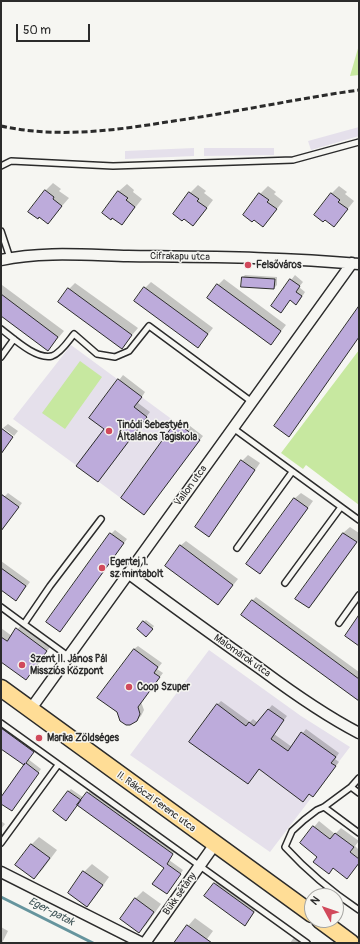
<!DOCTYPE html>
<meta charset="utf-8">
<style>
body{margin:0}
#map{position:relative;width:360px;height:944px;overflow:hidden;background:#f6f6f2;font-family:Pangolin,sans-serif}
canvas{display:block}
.frame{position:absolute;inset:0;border:2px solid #2b2b2b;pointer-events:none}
.north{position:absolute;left:304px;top:888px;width:40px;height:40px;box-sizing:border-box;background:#f6f6f2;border:1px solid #a5a5a2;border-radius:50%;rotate:310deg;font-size:11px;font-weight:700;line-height:16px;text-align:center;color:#2b2b2b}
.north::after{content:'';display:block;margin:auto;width:14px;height:18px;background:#d1495b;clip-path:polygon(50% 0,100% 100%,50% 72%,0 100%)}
.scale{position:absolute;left:16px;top:24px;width:74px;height:18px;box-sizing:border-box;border:2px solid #2b2b2b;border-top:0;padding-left:5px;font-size:12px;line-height:14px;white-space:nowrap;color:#2b2b2b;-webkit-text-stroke:3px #f6f6f2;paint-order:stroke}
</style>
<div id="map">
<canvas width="360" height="944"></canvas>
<div class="frame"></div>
<div class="north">N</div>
<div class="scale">50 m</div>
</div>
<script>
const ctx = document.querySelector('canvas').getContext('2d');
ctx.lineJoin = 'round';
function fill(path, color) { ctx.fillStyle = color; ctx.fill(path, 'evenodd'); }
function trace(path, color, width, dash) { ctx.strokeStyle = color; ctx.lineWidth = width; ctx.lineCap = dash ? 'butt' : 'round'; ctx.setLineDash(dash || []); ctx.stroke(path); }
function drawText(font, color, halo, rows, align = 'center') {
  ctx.font = font + ' Pangolin,sans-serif'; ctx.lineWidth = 3; ctx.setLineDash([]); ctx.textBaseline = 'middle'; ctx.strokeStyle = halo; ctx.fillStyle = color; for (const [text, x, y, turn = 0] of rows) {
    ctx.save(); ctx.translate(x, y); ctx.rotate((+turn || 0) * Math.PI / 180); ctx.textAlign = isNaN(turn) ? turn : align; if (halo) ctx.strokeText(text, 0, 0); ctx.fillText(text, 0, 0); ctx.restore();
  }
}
const built = new Path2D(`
 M359,127V136L311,150L308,141Z
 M194,148V156L125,159V151Z
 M204,148H274V155L204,156Z
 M71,345L200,440L144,515L13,419Z
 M209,650L301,716L350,747L270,852L130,755Z`);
const green = new Path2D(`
 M359,45V75L350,76Z
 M359,350V505L306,465L303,469L281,453Z
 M80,361L102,377L65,429L42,413Z`);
const shadow = new Path2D(`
 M53,183L61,189L59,191L69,198L48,222L39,216L30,212L46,190Z
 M127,184L134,190L133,192L142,199L122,224L103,213L119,191Z
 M198,185L206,191L204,193L213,200L200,217L193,225L184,218L174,214L190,193Z
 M268,186L276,192L274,194L283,201L270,218L263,226L254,219L244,215L260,194Z
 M339,186L347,192L345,194L354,201L334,226L331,194Z
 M245,275L277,277V285L274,288L242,278Z
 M295,275L303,282L299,287L305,292L300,300L296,304L290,300L285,307L272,305Z
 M224,279L286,325L271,344L218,285Z
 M151,282L213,328L198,347L145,288Z
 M75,283L138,328L122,347L69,289Z
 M2,285L64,331L48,350L1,314V286Z
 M123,375L145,392L138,403L150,412L102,477L105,429L90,418Z
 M181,419L203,436L144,514L177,423Z
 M8,424L18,431L14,436L3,428Z
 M248,455L260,463L215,529L209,535L242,461Z
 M8,493L22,503L1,531V500Z
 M301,493L313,501L266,566L260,572L294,499Z
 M350,527L359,533V540L315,601L309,607L297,599L343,533Z
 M115,530L127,539L60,631L111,534Z
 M186,541L238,579L218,604L180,546Z
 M1,561L30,582L16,600L1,589Z
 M256,597L359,672V700L252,601Z
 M146,620L154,626L149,633L143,622Z
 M22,624L51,646L25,679L1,661V628L12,636Z
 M138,646L162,663L157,669L163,673L141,702L144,710L141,716L136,721L134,649Z
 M221,701L250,722L253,719L258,723L272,705L287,716L274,734L292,747L306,729L339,753L335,759L339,762L317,792L313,796L309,794L303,800L259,768L248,783L217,705Z
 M1,723L36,748L28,759L41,769L15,807L1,802V799L28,761L1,747Z
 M71,789L84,798L91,790L176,850L169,860L183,870L170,890L165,867L68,792Z
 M1,821L5,824L1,829Z
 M319,821L335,834L341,828L359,841L355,846L359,850V863L347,878L318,856L314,827Z
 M39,837L57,850L42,870L34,878L16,865L32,844Z
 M92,864L109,877L94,898L87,905L84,872Z
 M218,880L257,909L245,925L215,884Z
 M143,891L161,904L146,925L138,932L121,919L136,898Z
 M195,918L213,931L204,943H175L188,926Z
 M1,927L8,931L2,943H1Z
 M295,936L305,943H290Z`);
const stream = new Path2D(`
 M1,897L93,943`);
const building = new Path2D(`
 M45,190L54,197L53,199L62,206L48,224L39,217L38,219L28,212Z
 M118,191L128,198L126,200L135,207L122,225L112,218L111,220L102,213Z
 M189,192L199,199L197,201L207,208L193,226L184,219L182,221L173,214Z
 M259,193L269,200L267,202L277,209L263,227L254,220L252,222L243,215Z
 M331,193L340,200L338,202L348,209L334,227L325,220L323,222L314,215Z
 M242,277L275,279L274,289L241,287Z
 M290,279L300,286L296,292L302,296L296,305L290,300L281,313L271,306Z
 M217,284L281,331L271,345L207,298Z
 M144,287L208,334L198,348L134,301Z
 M68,288L132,335L122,349L58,302Z
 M1,294L58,337L48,351L1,316Z
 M359,306V337L289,437L274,426Z
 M118,379L142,397L134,407L147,417L98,482L76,466L104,429L89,418Z
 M176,422L200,440L144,515L121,498Z
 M1,428L13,437L1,454Z
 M241,460L255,470L209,537L195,527Z
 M1,494L19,507L1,531Z
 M294,498L308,508L260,574L246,564Z
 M110,533L124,543L60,632L46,622Z
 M343,533L357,542L309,608L295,599Z
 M180,545L233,585L218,605L165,566Z
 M1,568L26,586L16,601L1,590Z
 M252,600L359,679V701L241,615Z
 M359,615V646L345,636Z
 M143,621L153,629L146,637L137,629Z
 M16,628L47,651L26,680L1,662V637L7,641Z
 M134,649L158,667L154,673L160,677L138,707L140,714L137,721L130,725H126L120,721L117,712L97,698Z
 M217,704L246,726L249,722L254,726L268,709L284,720L271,739L288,751L301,732L336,757L331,763L336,766L313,797L309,794L303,802L259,769L248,784L189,742Z
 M1,728L34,752L26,763L39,773L12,811L1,804V797L25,763L24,765L1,749Z
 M68,791L81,800L66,821L53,811Z
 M87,792L173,854L167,864L181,874L167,894L152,884L164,868L77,805Z
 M313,826L330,839L335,833L354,847L350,852L359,859V863L347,879L333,868L329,874L313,862L317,857L300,843Z
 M31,844L50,858L34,879L15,865Z
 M83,871L103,885L87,907L68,893Z
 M214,883L254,912L245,926L204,896Z
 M135,898L154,912L139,933L120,919Z
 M187,925L212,943H174Z`);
const service = new Path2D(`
 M1,166L11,161L113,166L293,160L359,142
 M1,231L10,258
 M1,329C13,338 36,360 52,356C61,353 69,340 74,334L97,354L115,357L129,351L149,326L252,402
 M1,357L14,339
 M233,428L359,520
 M237,548L292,472
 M285,583L341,507
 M1,607L24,624
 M339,623L359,595
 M68,656L24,624L50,586L101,519
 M1,723L307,943
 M359,778L351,787L324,807L317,810L304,820L292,831L285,847C307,871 332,892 359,910
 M351,787L359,793
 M324,807L359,833
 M1,843L58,765`);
const minor = new Path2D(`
 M1,260C42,251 86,255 128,256C205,257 282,257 359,264
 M128,573C172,606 217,638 262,670C293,693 324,715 359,733
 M30,710L352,263
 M1,872L142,943
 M145,943L215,844`);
const primary = new Path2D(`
 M1,688L312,914
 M320,920L351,943`);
const rail = new Path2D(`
 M1,126C56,138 112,131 167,122C231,113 295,99 359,90`);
const markers = [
 [248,265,4,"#d1495b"],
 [109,431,4,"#d1495b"],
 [102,568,4,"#d1495b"],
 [22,665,4,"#d1495b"],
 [129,687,4,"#d1495b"],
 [39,738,4,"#d1495b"]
];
const streetNames = [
 ["Cifrakapu utca",180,257,1],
 ["Vallon utca",191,486,-54],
 ["Malomárok utca",242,656,35],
 ["II. Rákóczi Ferenc utca",156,802,36],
 ["Bükk sétány",180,894,-55]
];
const poiNames = [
 ["Felsőváros",256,265],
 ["Tinódi Sebestyén",117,425],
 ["Általános Tagiskola",117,437],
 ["Egertej 1.",110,562],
 ["sz mintabolt",110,574],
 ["Szent II. János Pál",30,659],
 ["Missziós Központ",30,671],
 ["Coop Szuper",137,687],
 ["Marika Zöldséges",47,738]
];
const waterNames = [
 ["Eger-patak",51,912,27]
];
fill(built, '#e5e0eb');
fill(green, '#c7e8a0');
fill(shadow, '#0003');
trace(stream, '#65949d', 3);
fill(building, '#bdabdb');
trace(building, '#2b2b2b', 1);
trace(service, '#2b2b2b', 8);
trace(minor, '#2b2b2b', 13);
trace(primary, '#2b2b2b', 19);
trace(service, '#f6f6f2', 5);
trace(minor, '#f6f6f2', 10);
trace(primary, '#ffdd96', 16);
trace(rail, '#2b2b2b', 3, [6, 3]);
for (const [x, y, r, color] of markers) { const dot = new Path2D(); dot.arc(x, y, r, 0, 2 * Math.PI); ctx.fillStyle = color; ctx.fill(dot); trace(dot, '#f6f6f2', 1.5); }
drawText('10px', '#2b2b2b', '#f6f6f2', streetNames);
drawText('bold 10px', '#2b2b2b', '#f6f6f2', poiNames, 'left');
drawText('italic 11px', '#43575a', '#f6f6f2', waterNames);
</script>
